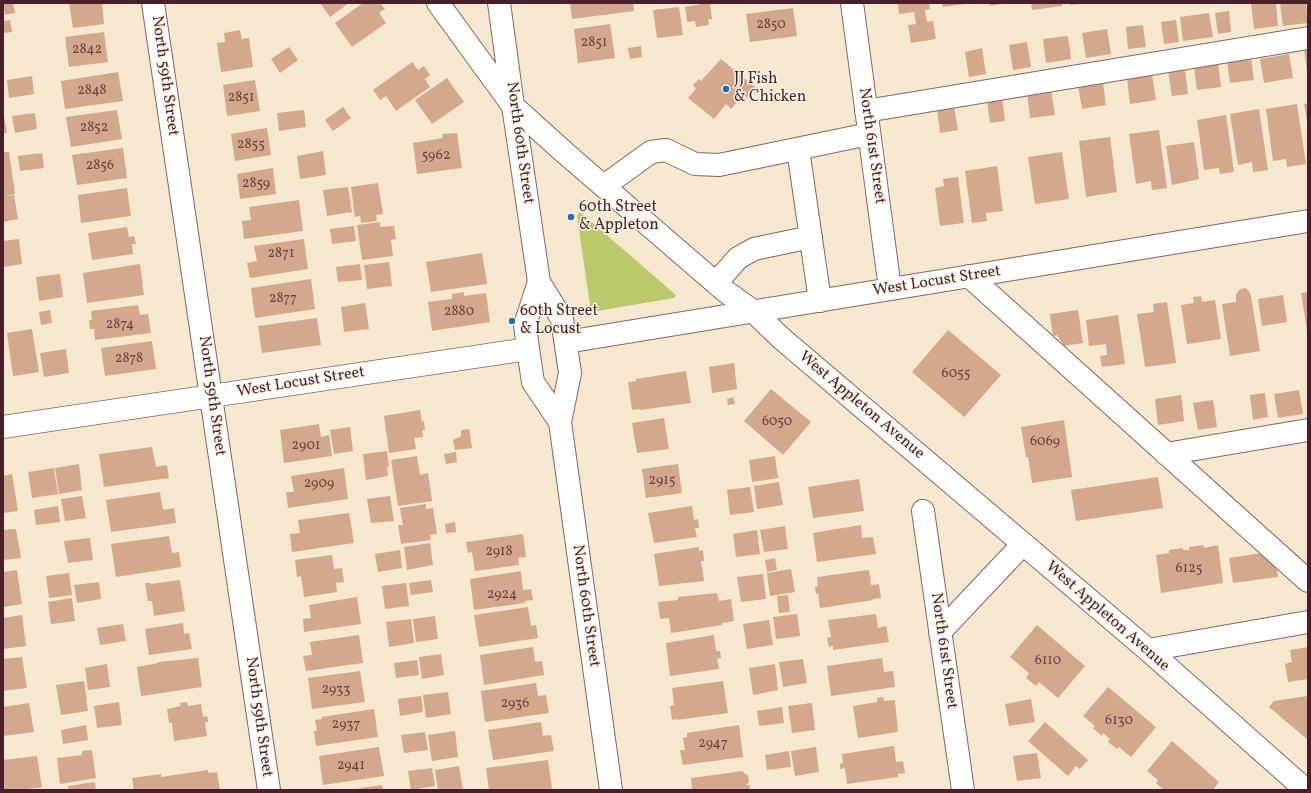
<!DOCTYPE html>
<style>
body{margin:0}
#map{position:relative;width:1311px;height:793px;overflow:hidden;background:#f5e8ce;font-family:Vollkorn,serif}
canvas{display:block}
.frame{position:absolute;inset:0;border:4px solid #4a1f2b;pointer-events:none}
</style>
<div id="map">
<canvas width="1311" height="793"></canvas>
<div class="frame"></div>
</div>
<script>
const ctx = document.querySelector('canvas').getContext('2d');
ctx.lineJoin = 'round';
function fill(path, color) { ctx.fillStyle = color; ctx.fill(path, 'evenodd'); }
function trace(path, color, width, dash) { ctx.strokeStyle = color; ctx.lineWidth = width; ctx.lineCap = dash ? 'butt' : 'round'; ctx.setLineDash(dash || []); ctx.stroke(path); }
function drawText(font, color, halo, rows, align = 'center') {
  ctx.font = font + ' Vollkorn,serif'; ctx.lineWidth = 3; ctx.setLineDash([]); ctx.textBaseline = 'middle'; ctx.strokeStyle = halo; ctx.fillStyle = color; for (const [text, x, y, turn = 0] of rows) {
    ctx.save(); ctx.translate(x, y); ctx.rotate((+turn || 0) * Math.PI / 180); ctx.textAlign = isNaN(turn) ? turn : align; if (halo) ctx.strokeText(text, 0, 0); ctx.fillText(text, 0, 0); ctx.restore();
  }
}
const green = new Path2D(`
 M580,212L676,295L674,298L591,312L577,216Z`);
const building = new Path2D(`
 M13,3L15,13L5,15L3,4Z
 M69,3H102L104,24L73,28Z
 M320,3H349L330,17Z
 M363,3H380L385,9L379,13L386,23L352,47L335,23Z
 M570,3H633L634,11L572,19Z
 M707,3H710L712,19H708L709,25L696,27L695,21L687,22L685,7Z
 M898,3H929L930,9L925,10L927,22L933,21L936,39L911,43L908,25L916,24L914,12L899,14Z
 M942,3H965V4L943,7Z
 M989,3H1001V4L989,6Z
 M1031,3H1062V6L1032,10Z
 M1070,3H1080V4L1070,5Z
 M1251,3H1276L1278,26L1254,29Z
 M1280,3H1306L1308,23L1283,26Z
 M679,7L683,35L657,38L653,10Z
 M793,8L797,36L750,42L746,14Z
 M1229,11L1231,32L1218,34L1215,13Z
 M1209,13L1213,37L1183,41L1180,17Z
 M10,20L12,32L3,33V21Z
 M1176,20L1179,42L1164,44L1161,22Z
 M610,24L615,58L578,63L574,29Z
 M1143,25L1146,47L1128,49L1126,27Z
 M1107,29L1111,54L1086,58L1082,33Z
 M240,30L242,39L249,38L253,67L221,72L217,43L225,42L224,33Z
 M104,32L108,62L69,67L65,37Z
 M1068,36L1071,59L1046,63L1043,39Z
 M1027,42L1031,67L1013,70L1009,45Z
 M641,46L642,57L630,59L628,48Z
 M289,47L298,60L280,73L271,59Z
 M982,48L986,74L969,77L965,52Z
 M1308,48V72H1307L1304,49Z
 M1289,54L1293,78L1264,83L1260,59Z
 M1251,58L1254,80L1230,83L1227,61Z
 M721,59L756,88L747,98L744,94L731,109L726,104L714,119L688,98L696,89L693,85L699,79L701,81Z
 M412,62L418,70L424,66L430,75L425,79L430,87L396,111L386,96L380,100L373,90Z
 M1218,63L1221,87L1197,90L1194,67Z
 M1185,68L1188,94L1172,96L1168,71Z
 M118,72L123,101L65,109L61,81Z
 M1152,74L1156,100L1130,104L1127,78Z
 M32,76L34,94L9,98L7,80Z
 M447,78L464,102L432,124L415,100Z
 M255,80L260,111L227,116L223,85Z
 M1103,82L1106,105L1082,109L1078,85Z
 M1051,90L1055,115L1030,118L1027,93Z
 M1002,98L1005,121L990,123L987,100Z
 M1308,103V122H1307L1304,104Z
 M1297,104L1306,164L1287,167L1286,159L1273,161L1266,109Z
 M954,106L958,130L940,133L937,108Z
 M343,107L351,118L333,131L325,120Z
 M1259,109L1268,170L1253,172L1252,162L1238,165L1230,114Z
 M3,110L7,133H3Z
 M117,110L122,139L71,147L66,117Z
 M304,110L306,127L279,131L277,113Z
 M35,113L37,129L15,133L12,116Z
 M1226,115L1234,172L1220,174L1219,168L1204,170L1197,120Z
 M267,128L271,155L235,161L231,134Z
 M1159,130L1167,188L1152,190L1151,181L1136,184L1129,134Z
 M457,133L462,168L417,174L413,143L443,138L442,134Z
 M1110,137L1117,192L1086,197L1079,141Z
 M1194,142L1199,179L1172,185L1166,146Z
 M123,148L127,178L77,185L72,155Z
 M323,151L326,175L300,179L297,156Z
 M3,152H9L15,194L3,196Z
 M1062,152L1069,199L1035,204L1028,157Z
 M42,153L44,168L20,171L18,156Z
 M997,166L1003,211L986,213L987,221L972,223L965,171Z
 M273,168L276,194L240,199L237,174Z
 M958,177L964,223L940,226L935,188L944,186L943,179Z
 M378,183L383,214L376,215L377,221L361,223L360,216L355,217L351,187Z
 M348,187L352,212L327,216L323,190Z
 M127,188L131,216L81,223L78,195Z
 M14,195L18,219L3,222V196Z
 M299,200L303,231L244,239L242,221L251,220L249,207Z
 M380,222V227L394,226L396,239L391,240L393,256L362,260L357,225Z
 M354,226L356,241L332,244L330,229Z
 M127,227L129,237L134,236L136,244H132L133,254L92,260L88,233Z
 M19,239L22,264L3,267V241Z
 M304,239L308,269L250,278L247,263L257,261L254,246Z
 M482,253L487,284L431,292L426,262Z
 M389,262L392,286L367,289L364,265Z
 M140,264L144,295L87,303L83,273Z
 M360,264L362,280L338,282L336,267Z
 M60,274L63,297L39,301L36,277Z
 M311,279L315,309L255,318L251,288Z
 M1246,288L1250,293L1251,296L1260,351L1230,356L1222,304L1236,302V294L1240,289Z
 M464,292V296L486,293L490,322L432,331L428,302L452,299V294Z
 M1308,292V331H1307L1301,293Z
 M1283,295L1287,322L1262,326L1258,299Z
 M1201,296L1202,302L1215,300L1221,339L1187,344L1181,305L1194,303L1193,297Z
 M1167,302L1176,363L1145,367L1137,314L1154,312L1153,304Z
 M365,303L369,329L344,332L341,307Z
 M138,305L140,315L148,314L151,333L95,340L94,329H90L89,320H92L91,311Z
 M50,310L52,323L41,325L39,312Z
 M1078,310L1083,343L1064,346L1057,335L1053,336L1050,314Z
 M1118,315L1125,364L1102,367L1100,356L1107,355L1106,344L1089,346L1086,320Z
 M317,318L321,345L262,353L258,326Z
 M32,329L39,372L13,376L7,333Z
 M948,330L1001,375L964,417L912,372Z
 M152,341L156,369L105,376L101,348Z
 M66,349L69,373L44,377L40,353Z
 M734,363L737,389L712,393L709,367Z
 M686,371L691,403L640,410V409L632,410L628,382L636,381V379Z
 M771,389L811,422L783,455L744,421Z
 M1299,390L1303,414L1278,418L1274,394Z
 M1265,393L1268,417L1253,420L1250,395Z
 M1181,395L1184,421L1158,425L1155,399Z
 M733,397L735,404L728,405L727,399Z
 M1213,400L1217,427L1198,430L1193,403Z
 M420,410L422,422L424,421L425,430H422L423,437L414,438L416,449L389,453L384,416Z
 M664,418L669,449L637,453L632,423Z
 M1064,420L1072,477L1032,483L1028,457H1026L1021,427Z
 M319,424L321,437L329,435L332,456L284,463L280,430Z
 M350,427L353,451L334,454L330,430Z
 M469,429L472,448L455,450L453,440L461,436V430Z
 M152,447L156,467L167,465L169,478L104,487L99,454Z
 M387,451L389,467H387L388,476L366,480L363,454Z
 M456,452L457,462L446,464L444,454Z
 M417,456L420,475L428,473L432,501L398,506L391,460Z
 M775,456L778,478L752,482L749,460Z
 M79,464L82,490L59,494L55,468Z
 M678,464L682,493L646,498L642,469Z
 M54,468L58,494L32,498L28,472Z
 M344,468L348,499L288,508L286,492H294L291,476Z
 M12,474L18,511L3,513V476Z
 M1158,477L1163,508L1076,521L1071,490Z
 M859,479L864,511L813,518L808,487Z
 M779,482L783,505L757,509L754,486Z
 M750,487L754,512L730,515L727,490Z
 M160,492L163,510L174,508L176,523L111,532L106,500Z
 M82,496L86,518L65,521L61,499Z
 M390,496L394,521L371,523L367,499Z
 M426,504V509L433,508L437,534L430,535L431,540L401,544L398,525H403L400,508Z
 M58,506L60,522L36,525L34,510Z
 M692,506L694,520L698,519L699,528H695L697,537L654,543L648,513Z
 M349,513L354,543L292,552L290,534L300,533L298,520Z
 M455,522L456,532L446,533L445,524Z
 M861,525L862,538L873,537L876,554L817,562L813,533Z
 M785,526L788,549L764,552L760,530Z
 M16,529L21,558L3,560V530Z
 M757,530L760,554L736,557L733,534Z
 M523,534L526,557L518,558L519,565L475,571L472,552L468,553L466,542Z
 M169,536L172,553L179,552L181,567L116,577L111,544Z
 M90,538L93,560L68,563L64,541Z
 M430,543L433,565L407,570L404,547Z
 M1203,545L1204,548L1218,545L1223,583L1161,593L1156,555L1169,553V550L1183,548V550H1189V547Z
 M699,547V551L703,550L704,561H701L704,581L659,586L654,554Z
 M400,550L402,568L378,572L375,554Z
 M1275,551L1278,577L1233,583L1229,558Z
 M332,555L334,569L342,568L344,582L336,583L337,592L304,597L301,576L297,577L295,560Z
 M775,558L777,570L767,572L765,560Z
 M791,569L795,592L770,596L767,573Z
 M17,570L22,604L3,607V572Z
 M869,570L871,585L879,584L881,598L873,599V600L820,608L818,593L816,594L815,587L818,586L817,577Z
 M521,571L523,590L531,589L533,600L525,601V603L474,610L470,579Z
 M69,573L72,595L49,598L46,576Z
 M763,574L766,599L741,602L737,577Z
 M180,580L185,611L154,616L152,601H148L145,583H151V584Z
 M431,580L433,592L411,595L409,583Z
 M99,582L101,599L77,603L74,585Z
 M406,583L409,606L385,609L382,586Z
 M717,593L719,601L731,599L734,621L722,623V625L671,633L669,618L660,619L658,602L678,600V597Z
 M788,595L790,612L779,613L777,596Z
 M357,597L361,624L304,632L303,619L311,618L309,605Z
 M72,598L75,621L51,624L48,602Z
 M528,607L531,626L536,625L538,638L479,647L474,615Z
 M797,614L800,636L776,639L773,617Z
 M876,614L878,628L886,626L889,642L833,650V646L829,647L827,638L831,637L828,620Z
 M22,615L26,646L3,649V618Z
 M435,616L438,639L416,642L413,619Z
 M411,619L414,643L389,647L386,622Z
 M769,620L773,645L747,649L743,624Z
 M183,623L184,634L189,633L192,649L149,655L145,629Z
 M123,624L126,641L100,645L97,628Z
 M1037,625L1085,666L1058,698L1039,682L1036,686L1026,678L1029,673L1010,657Z
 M359,635L363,663L306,671L303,656L312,655L310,642Z
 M714,635L716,651H720L721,658L717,659L719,669L670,676L666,643Z
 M533,647L535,662L542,661L544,675L484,685L480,655Z
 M1308,647V679L1288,682L1285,664L1292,662L1290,650Z
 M441,654L444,675L422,679L419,657Z
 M22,657L27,688L3,691V659Z
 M198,658L202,687L141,696L137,667L158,663V662Z
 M882,658L884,672L893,671L895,687L831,696L827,666Z
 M803,659L807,683L783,687L779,662Z
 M417,660L419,675L396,678L394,663Z
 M107,664L110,687L88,690L85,668Z
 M775,664L778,690L753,695L749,668Z
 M360,671L365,702L312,709L308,678Z
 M84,681L88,711L61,715L56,685Z
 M723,681L728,713L677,720L676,719L672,720L670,706L674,705L672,688Z
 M536,683L538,696L546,695L549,713L485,722L481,691Z
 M1108,687L1156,727L1131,757L1119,747L1117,749L1108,742L1110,739L1103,733L1102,736L1093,728L1095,726L1083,716Z
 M448,692L451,714L426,718L423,695Z
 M421,696L423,712L400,716L398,699Z
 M1308,696V740L1269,707L1274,701Z
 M883,697L884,701L895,700L898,732L858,738L853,706L877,702V698Z
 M1031,699L1035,722L1009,726L1005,704Z
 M119,702L122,725L97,728L94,706Z
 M187,702L188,706L201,704L203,717L207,716L208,722H205L207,736L174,741L172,723H169L167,709L181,706L180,703Z
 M29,703L34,732L3,736V707Z
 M812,703L815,730L792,733L788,706Z
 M782,707L784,723L759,726L757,711Z
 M374,709L378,737L316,746L314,731H317L315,720L322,719V717Z
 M541,722L543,736L551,735L554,751L493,760L488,730Z
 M1045,722L1088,760L1080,769L1076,766L1068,776L1028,741Z
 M86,725L88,740L63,744L61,730Z
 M739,725L743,757L683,765L680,750H685L683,738L687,737V733Z
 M455,731L458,757L432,761L428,735Z
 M425,732L428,750L404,753L401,735Z
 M1172,741L1219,782L1213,790H1169L1168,789L1164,790L1156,783L1158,780L1147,771Z
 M894,746L896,762L903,761L905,773L898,774V777L847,784L845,768L840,769V764L843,763L842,754Z
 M379,747L384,776L323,785L319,756Z
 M816,747L819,772L795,776L791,751Z
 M92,750L96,778L60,784L57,758L82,755V751Z
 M789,751L791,767L767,770L765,755Z
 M1037,753L1041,778L1017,781L1013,756Z
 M37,756L42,787L20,790H3V760Z
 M548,760L552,789L489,790L486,768Z
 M459,766L463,790H438L435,770Z
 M432,768L435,786L411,790L408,771Z
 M208,770V773L217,772L220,790H134L132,778L161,774V777Z
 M743,771L744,773L748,775L749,782L746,785H750V790H692L691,778Z
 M95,782L96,790H69L68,786Z
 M382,785L383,790H356L355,789Z`);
const minor = new Path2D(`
 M153,3L269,790
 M852,3L890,289
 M866,111L1308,38
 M798,149L820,301
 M604,186L651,152L666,150L695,164L719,165L869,134
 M969,276L1308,581
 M716,283L738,258L754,249L811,237
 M566,342L1308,221
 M3,427L528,349
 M1166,454L1308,430
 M923,511L963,790
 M940,632L1023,544
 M1148,650L1308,622`);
const major = new Path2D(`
 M438,3L513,106L565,153L725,291L753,311L781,338L1148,650L1306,790
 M499,3L513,106L521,159L539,282L562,319L570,373L560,422L611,790
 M539,282L525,325L528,349L533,382L560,422`);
const markers = [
 [726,89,4,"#1f6fb2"],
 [571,217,4,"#1f6fb2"],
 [512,321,4,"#1f6fb2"]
];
const numberNames = [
 ["2850",771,25],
 ["2851",594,43],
 ["2842",87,50],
 ["2848",92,91],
 ["2851",241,98],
 ["2852",94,128],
 ["2855",251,145],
 ["5962",436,156],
 ["2856",100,166],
 ["2859",256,184],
 ["2871",281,254],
 ["2877",283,299],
 ["2880",459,312],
 ["2874",120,325],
 ["2878",129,359],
 ["6055",956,374],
 ["6050",777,422],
 ["6069",1045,442],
 ["2901",306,446],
 ["2915",662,481],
 ["2909",319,484],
 ["2918",499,552],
 ["6125",1189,569],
 ["2924",502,595],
 ["6110",1048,661],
 ["2933",336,690],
 ["2936",515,704],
 ["6130",1119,721],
 ["2937",346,725],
 ["2947",713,744],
 ["2941",351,766]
];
const streetNames = [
 ["North 59th Street",164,76,82],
 ["North 60th Street",519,143,82],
 ["North 61st Street",871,146,82],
 ["West Locust Street",937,282,-9],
 ["West Locust Street",301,383,-9],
 ["North 59th Street",211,396,82],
 ["West Appleton Avenue",861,406,40],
 ["North 60th Street",585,606,82],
 ["West Appleton Avenue",1107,617,41],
 ["North 61st Street",943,651,82],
 ["North 59th Street",258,717,82]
];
const poiNames = [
 ["JJ Fish",734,80],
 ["& Chicken",734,98],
 ["60th Street",579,208],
 ["& Appleton",579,226],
 ["60th Street",520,312],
 ["& Locust",520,330]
];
fill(green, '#bbc96b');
fill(building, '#d3a88c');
trace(minor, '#866564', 24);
trace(major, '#866564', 24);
trace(minor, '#fff', 22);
trace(major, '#fff', 22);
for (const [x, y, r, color] of markers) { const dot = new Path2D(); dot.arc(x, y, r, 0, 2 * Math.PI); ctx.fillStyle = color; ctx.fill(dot); trace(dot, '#fcf5e5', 1.5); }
drawText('14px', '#6c4143', null, numberNames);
drawText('16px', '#4a1f2b', '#fcf5e5', streetNames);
drawText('16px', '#4a1f2b', '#fcf5e5', poiNames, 'left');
</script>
